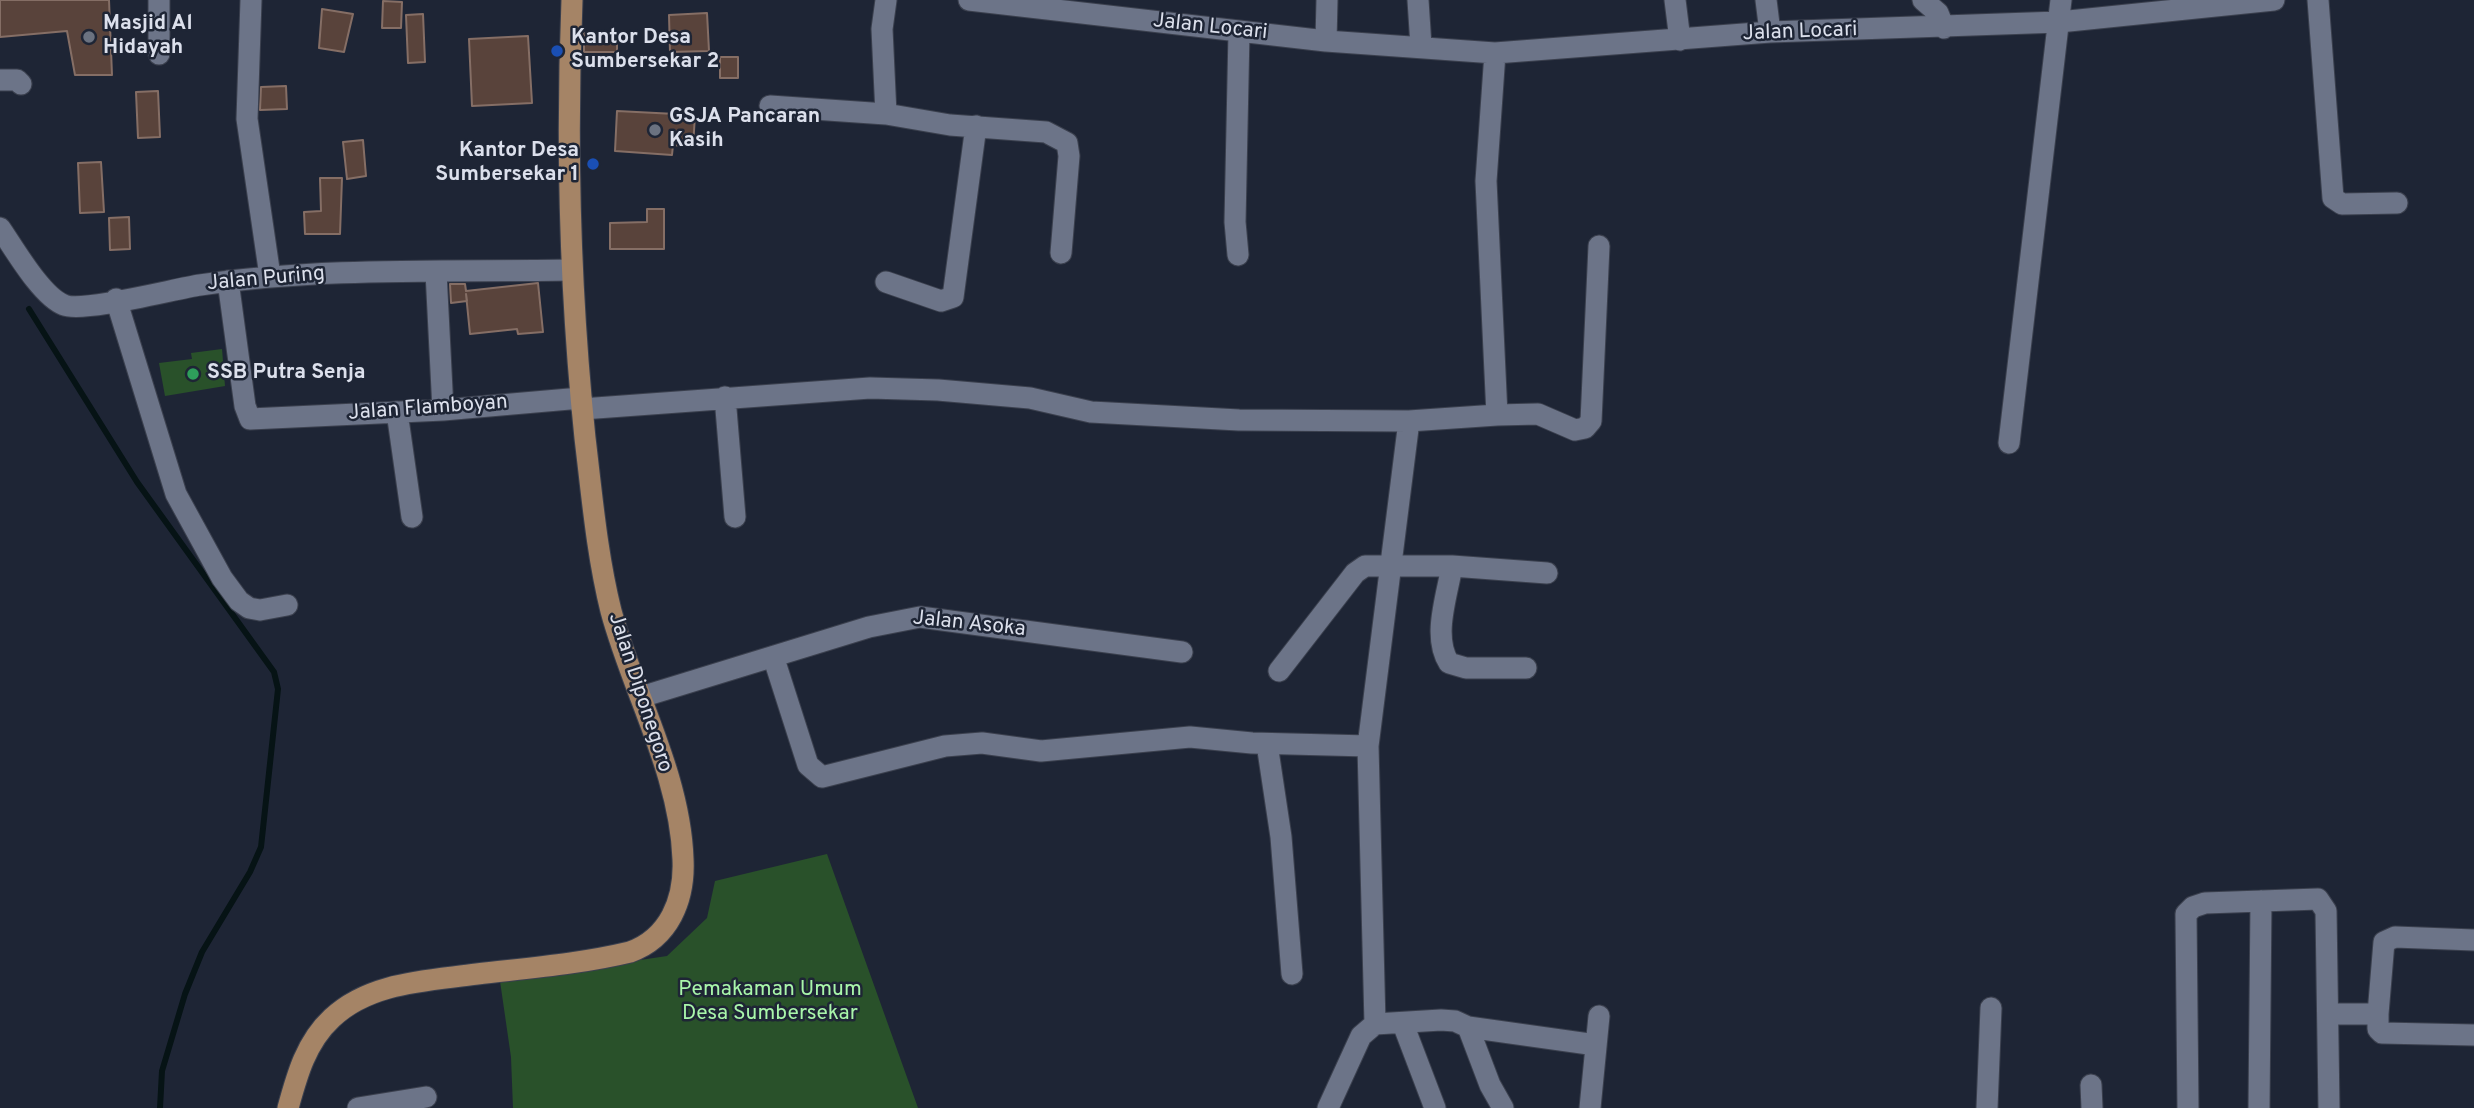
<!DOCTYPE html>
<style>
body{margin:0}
canvas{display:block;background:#1e2535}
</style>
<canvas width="2474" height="1108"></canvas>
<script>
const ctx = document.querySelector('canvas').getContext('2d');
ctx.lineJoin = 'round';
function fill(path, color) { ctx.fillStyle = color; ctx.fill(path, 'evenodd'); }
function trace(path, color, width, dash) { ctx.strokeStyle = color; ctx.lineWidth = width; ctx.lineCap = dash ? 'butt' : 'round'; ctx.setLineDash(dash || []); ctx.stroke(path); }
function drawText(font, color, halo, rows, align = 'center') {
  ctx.font = font + ' Overpass,sans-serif'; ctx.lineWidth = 5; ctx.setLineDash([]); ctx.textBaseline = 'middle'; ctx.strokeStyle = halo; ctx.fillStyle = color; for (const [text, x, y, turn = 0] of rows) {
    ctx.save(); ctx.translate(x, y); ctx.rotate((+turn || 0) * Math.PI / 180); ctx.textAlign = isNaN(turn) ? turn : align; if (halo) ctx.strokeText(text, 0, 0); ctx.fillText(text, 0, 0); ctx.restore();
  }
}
const green = new Path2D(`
 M222,349L225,386L165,396L159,363L192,359L191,353Z
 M827,854L918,1108H513L511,1057L500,981L667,956L707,918L715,881Z`);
const stream = new Path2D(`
 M29,309L137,482L274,672L278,689L261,847L250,872L202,952L185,994L162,1071L160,1108`);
const building = new Path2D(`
 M0,0H109L112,75H75L67,31L0,37Z
 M383,1L402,2L401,28H382Z
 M322,9L353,14L344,52L319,48Z
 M707,13L709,51L670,52L669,15Z
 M423,14L425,62L408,63L406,15Z
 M584,33H617V52H584Z
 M528,36L532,103L472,106L469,39Z
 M720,57H738V78H720Z
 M286,86L287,109L260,110L261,87Z
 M158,91L160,137L138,138L136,92Z
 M617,111L695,115L693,147L673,145L672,155L615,151Z
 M363,140L366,176L347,179L343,142Z
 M101,162L104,212L80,213L78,163Z
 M320,178H342L340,234H305L304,212L321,211Z
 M647,209H664V249H610V223L647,222Z
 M129,217L130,249L110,250L109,218Z
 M538,283L543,332L518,334L517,329L470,334L466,294L467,301L451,303L450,284H465L466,291Z`);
const minor = new Path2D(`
 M159,0V54
 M251,0L247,119L270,276
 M886,0L882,29L886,114L950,125L1046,132L1067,143L1069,156L1061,253
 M969,0L1326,41L1495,53L1770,32L2059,22L2274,0
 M1418,0L1421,46
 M1675,0L1680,40
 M1766,0L1770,32
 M1923,0L1938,13L1944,28
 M2318,0L2333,198L2342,204L2397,203
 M1326,41L1327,0
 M0,80H17L21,84
 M770,106L886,114
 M0,228C14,248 41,296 64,305C82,313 174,289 200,285C322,267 448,272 572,270
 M1238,255L1235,222L1239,32
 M436,272L443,410
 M228,281L245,406L250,419L443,410L581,398
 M886,282L941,301L953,297L976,126
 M116,299L176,494L222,578L239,601L249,608L260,610L287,605
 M725,397L735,517
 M582,409L870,388L938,390L1030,398L1091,412L1239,420L1409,421L1497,415L1486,181L1495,53
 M397,412L412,517
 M1497,415L1538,414L1575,430L1585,428L1591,421L1599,246
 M2009,443L2061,0
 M1452,566C1447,596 1432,637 1449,663L1466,668H1526
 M774,659L808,765L822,777L945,746L982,743L1041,751L1190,737L1252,743L1368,746
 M1279,671L1355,573L1365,566H1452L1547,573
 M641,697L869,627L920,617L1182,652
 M1267,744L1281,837L1292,974
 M2329,1014H2378V1029L2382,1033L2474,1035
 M2378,1014L2384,942L2395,937L2474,940
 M1375,1024L1441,1020L1455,1021L1468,1027L1596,1045
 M1403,1024L1435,1108
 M1468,1027L1490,1085L1503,1108
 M2091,1085L2092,1108
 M358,1108L426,1097
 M1328,1108L1361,1036L1375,1024L1368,746L1409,421
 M1590,1108L1599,1016
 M1987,1108L1991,1008
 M2188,1108L2186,914L2193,907L2205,903L2318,899L2326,911L2329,1108
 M2259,1108L2261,901`);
const major = new Path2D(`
 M288,1108C297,1075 306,1042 332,1018C370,982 427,981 477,974C528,968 580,964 630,952C669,938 685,900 683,859C680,773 633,693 611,611C597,555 592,496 585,438C570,293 566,146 572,0`);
const markers = [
 [89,37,7,"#6b7280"],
 [557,51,7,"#1a4fb4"],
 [655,130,7,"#6b7280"],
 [593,164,7,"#1a4fb4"],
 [193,374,7,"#2e9e5b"]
];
const poiNames = [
 ["Masjid Al",103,25],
 ["Hidayah",103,49],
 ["Kantor Desa",571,39],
 ["Sumbersekar 2",571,63],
 ["GSJA Pancaran",669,118],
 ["Kasih",669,142],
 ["Kantor Desa",579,152,"right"],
 ["Sumbersekar 1",579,176,"right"],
 ["SSB Putra Senja",207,374]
];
const streetNames = [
 ["Jalan Locari",1210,28,6],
 ["Jalan Locari",1800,33,-2],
 ["Jalan Puring",266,280,-5],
 ["Jalan Flamboyan",428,409,-4],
 ["Jalan Asoka",969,625,6],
 ["Jalan Diponegoro",639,693,72]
];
const parkNames = [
 ["Pemakaman Umum",770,991],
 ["Desa Sumbersekar",770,1015]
];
fill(green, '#29512a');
trace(stream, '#061315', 6);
fill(building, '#59433b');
trace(building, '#856e65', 2);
trace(minor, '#3b404e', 23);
trace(major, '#3b404e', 23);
trace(minor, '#6c7488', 21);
trace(major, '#a58466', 21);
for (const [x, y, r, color] of markers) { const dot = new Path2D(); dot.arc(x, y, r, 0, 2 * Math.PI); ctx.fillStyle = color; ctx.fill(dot); trace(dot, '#1e2535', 2.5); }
drawText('bold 21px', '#dce0ec', '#1e2535', poiNames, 'left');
drawText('21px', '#dce0ec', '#1e2535', streetNames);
drawText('21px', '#a9f6aa', '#1e2535', parkNames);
</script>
